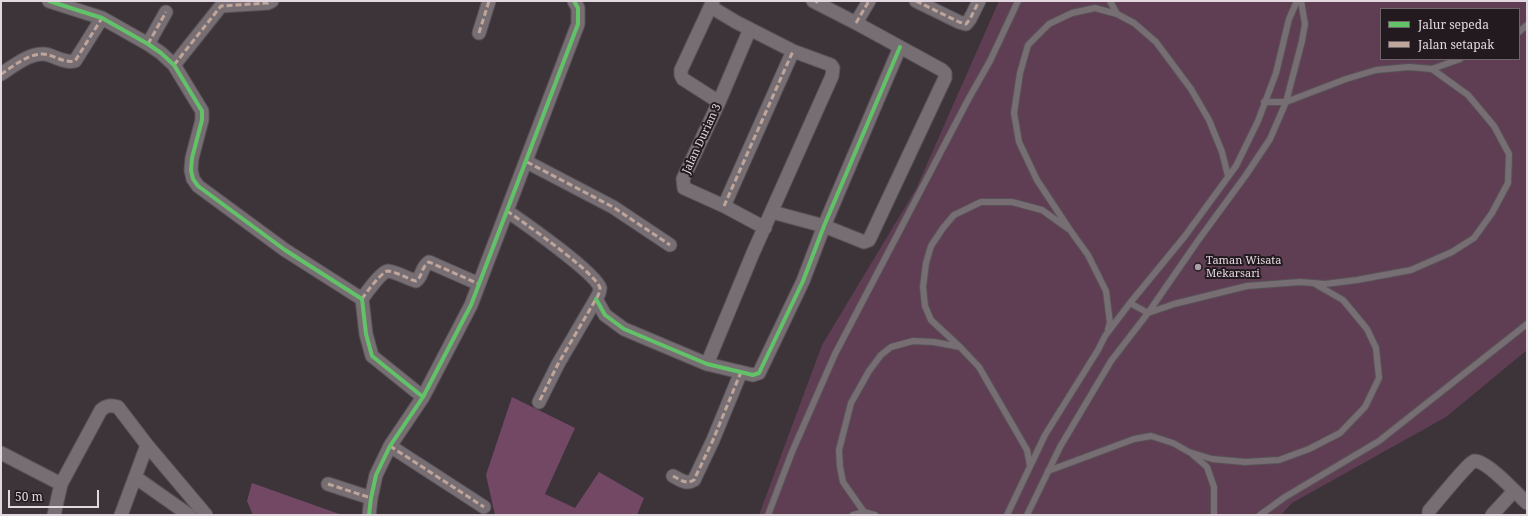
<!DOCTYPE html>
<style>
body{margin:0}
#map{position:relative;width:1528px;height:516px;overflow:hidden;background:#3c3439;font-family:"Noto Serif",serif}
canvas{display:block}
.frame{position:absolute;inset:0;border:2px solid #e3d8df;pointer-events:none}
.legend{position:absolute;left:1380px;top:8px;width:140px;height:52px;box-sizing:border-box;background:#221a1f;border:1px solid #6f666c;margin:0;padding:5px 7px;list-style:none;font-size:12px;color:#e3d8df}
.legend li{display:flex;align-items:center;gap:8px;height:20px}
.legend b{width:20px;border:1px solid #6f666c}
.scale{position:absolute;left:8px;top:490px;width:91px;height:18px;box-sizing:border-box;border:2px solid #e3d8df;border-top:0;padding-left:5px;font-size:12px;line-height:14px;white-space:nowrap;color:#e3d8df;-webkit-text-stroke:3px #221a1f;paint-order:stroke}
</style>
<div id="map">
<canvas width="1528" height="516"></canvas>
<div class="frame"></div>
<ul class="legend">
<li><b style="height:5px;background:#61c268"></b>Jalur sepeda</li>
<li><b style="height:5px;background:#c0a59a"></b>Jalan setapak</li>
</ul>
<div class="scale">50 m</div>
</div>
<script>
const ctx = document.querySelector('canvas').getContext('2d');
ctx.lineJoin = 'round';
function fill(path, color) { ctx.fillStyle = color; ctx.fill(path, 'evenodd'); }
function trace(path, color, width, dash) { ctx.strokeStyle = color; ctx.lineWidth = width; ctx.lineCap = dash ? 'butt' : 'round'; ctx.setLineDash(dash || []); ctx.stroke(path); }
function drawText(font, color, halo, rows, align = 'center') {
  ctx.font = font + ' "Noto Serif",serif'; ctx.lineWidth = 4; ctx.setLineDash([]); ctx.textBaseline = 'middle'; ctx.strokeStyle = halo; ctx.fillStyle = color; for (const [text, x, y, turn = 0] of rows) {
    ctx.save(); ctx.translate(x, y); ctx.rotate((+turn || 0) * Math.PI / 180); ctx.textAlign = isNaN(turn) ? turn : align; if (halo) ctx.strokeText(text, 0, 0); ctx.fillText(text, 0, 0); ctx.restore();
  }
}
const green = new Path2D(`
 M999,1H1527V350L1446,417L1292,503L1281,515H759L822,345L916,189ZM1381,9H1519V59H1381Z`);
const forest = new Path2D(`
 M512,397L575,428L545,494L575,508L599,472L644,498L637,515H495L486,475Z
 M252,483L342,515H253L247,501Z`);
const service = new Path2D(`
 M1110,1L1117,14
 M1519,32L1527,25
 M1264,102H1286L1346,79L1376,70L1409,67L1432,69L1460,59
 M1070,230L1037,180L1019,142L1014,113L1020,73L1028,45L1049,24L1072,13L1095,8L1117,14L1134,23L1156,42L1191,89L1209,120L1222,152L1228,176
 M1130,303L1148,313L1174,304L1247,286L1300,282L1325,284L1357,280L1411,270L1452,252L1474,238L1492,213L1508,183L1509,154L1494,126L1468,95L1432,69
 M960,347L931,320L925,306L923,287L926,263L931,246L943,228L954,215L981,202H1012L1042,210L1070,230L1088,255L1106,291L1110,323L1108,329
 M1192,454L1207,467L1214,487V515
 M1048,471L1134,439L1151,436L1173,443L1189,452L1212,459L1245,462L1279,460L1309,449L1340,433L1365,407L1379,378L1376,348L1367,329L1343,300L1315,284
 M864,512L843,482L840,467L839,450L851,403L869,371L881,355L891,347L913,341L934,342L960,347L979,367L1027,450L1030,466
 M768,515L792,452L835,354L969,98L990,61L1018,1
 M853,515L864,512L875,515
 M1007,515L1045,435L1098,350L1105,336L1130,303L1185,236L1236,166L1258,121L1276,73L1289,19L1297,1
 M1027,515L1060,447L1111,361L1148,313L1197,242L1246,175L1270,139L1286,102L1302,41L1305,24L1301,1
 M1260,515L1285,497L1379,441L1527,324`);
const minor = new Path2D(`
 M49,1L102,18L148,44L161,53L174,65L202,111V120L192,158L191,170L193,179L198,186L285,250L362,299L366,334L372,356L423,397
 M713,1L681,70V75L683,79L719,102
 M916,1L959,22L966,24L970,19L979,1
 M856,23L869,1
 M750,29L719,102L683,179L684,188L724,206L765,228
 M479,33L489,1
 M148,44L166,12
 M174,65L221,6L268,3L272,1
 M1,74C14,66 32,50 49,55C58,58 66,63 75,61L102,18
 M527,162L613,207L670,245
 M724,206L793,51
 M507,211C523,222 596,273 600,288C600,292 598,296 596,299L558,364L539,402
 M772,212L824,226L864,242L869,240L945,78V73L942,70L856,23L813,1
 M362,299C366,293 382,271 388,271C397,272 408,279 416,281C423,276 421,267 429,262L479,284
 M596,299L605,315L624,329L707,364L753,375L759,373L803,281L824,226L900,47
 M707,364L753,253L832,76L833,68L831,65L793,51L736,22L711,7
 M390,446L484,507
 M1,453L61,484
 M673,476C681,480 686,485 694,480L713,440L741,372
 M135,477L189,515
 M328,484L371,498
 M54,515L61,484L101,410C107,405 111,405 118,407L147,445L206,515
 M121,515L147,445
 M369,515L371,498L376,475L390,446L423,397L471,305L578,24V8L574,1
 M1429,515V511C1434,505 1470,461 1474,461C1487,460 1517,494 1527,503
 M1492,515L1514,491`);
const quiet = new Path2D(`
 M916,1L959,22L966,24L970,19L979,1
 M816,3L817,1
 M856,23L869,1
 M479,33L489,1
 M148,44L166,12
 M174,65L221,6L268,3L272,1
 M1,74C14,66 32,50 49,55C58,58 66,63 75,61L102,18
 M527,162L613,207L670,245
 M724,206L793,51
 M507,211C523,222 596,273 600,288C600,292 598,296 596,299L558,364L539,402
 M362,299C366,293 382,271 388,271C397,272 408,279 416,281C423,276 421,267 429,262L479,284
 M390,446L484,507
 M673,476C681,480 686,485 694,480L713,440L741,372
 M328,484L371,498`);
const cycleway = new Path2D(`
 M49,1L102,18L148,44L161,53L174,65L202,111V120L192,158L191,170L193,179L198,186L285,250L362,299L366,334L372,356L423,397
 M596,299L605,315L624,329L707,364L753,375L759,373L803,281L824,226L900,47
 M369,515L371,498L376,475L390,446L423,397L471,305L578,24V8L574,1`);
const markers = [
 [1198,267,4,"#a99fa5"]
];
const streetNames = [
 ["Jalan Durian 3",702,139,-65]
];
const poiNames = [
 ["Taman Wisata",1206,261],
 ["Mekarsari",1206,274]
];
fill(green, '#5f3e54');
fill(forest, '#734865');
trace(service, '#595257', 8);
trace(minor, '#595257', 15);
trace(service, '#766e73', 6);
trace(minor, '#766e73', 13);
trace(quiet, '#c0a59a', 3, [6, 3]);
trace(cycleway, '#61c268', 4);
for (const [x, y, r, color] of markers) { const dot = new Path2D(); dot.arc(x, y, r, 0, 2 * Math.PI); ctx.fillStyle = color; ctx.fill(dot); trace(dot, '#221a1f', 1.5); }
drawText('11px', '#e3d8df', '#221a1f', streetNames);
drawText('11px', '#e3d8df', '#221a1f', poiNames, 'left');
</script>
